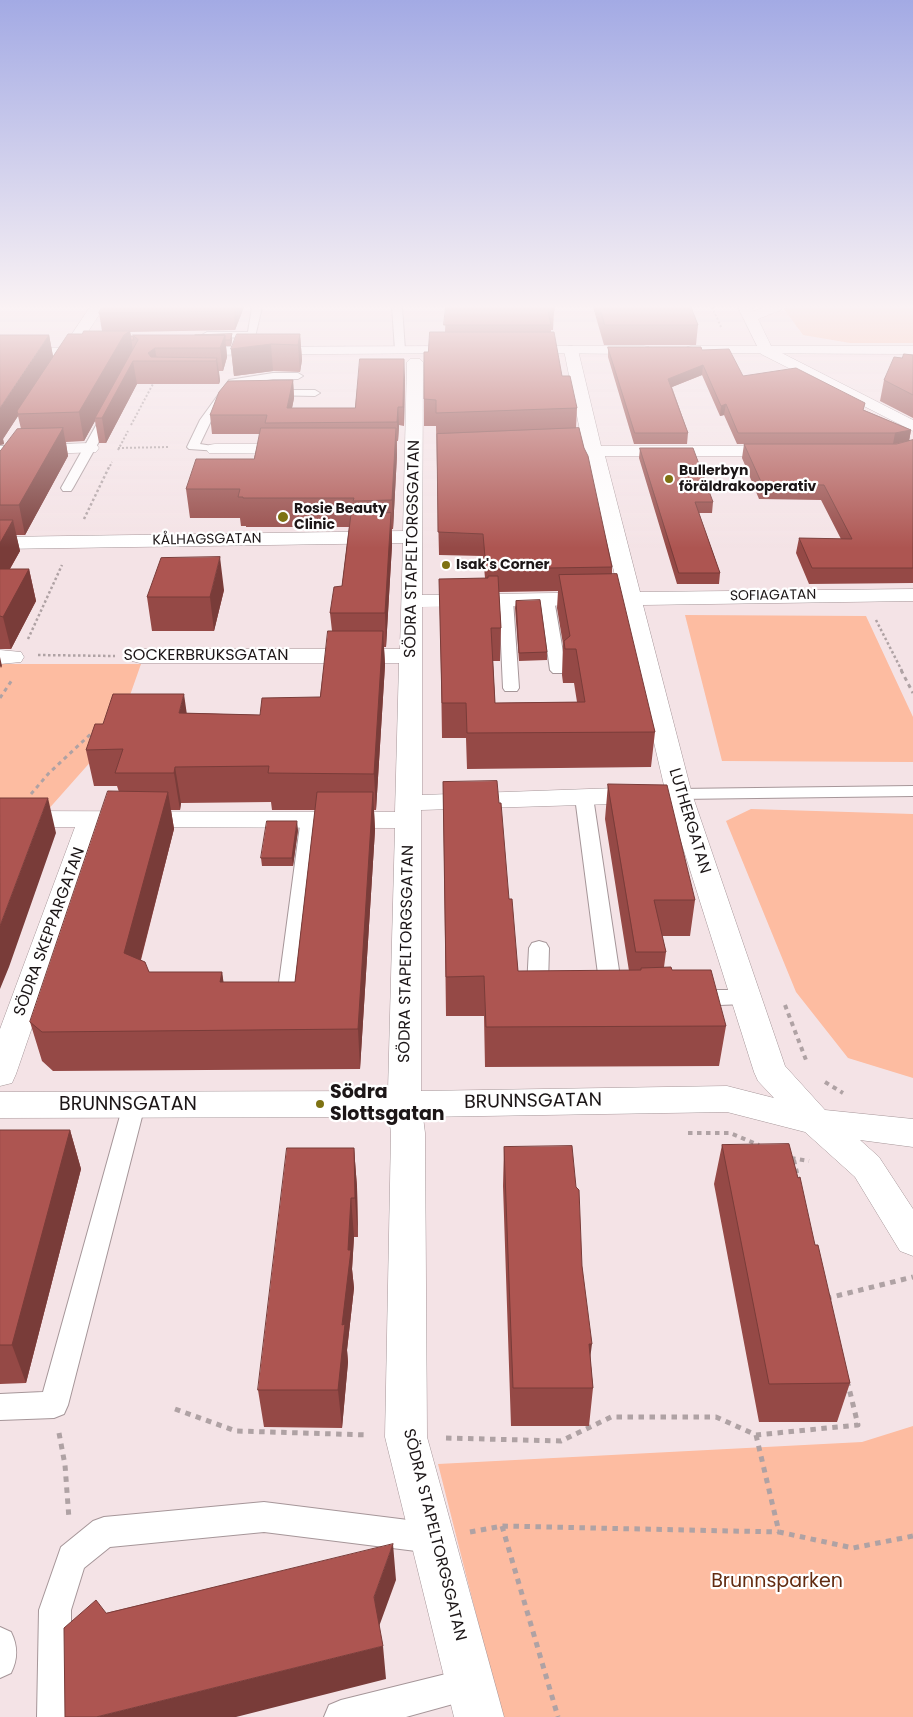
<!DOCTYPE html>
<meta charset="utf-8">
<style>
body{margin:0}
canvas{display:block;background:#f4e3e6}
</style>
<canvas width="913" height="1717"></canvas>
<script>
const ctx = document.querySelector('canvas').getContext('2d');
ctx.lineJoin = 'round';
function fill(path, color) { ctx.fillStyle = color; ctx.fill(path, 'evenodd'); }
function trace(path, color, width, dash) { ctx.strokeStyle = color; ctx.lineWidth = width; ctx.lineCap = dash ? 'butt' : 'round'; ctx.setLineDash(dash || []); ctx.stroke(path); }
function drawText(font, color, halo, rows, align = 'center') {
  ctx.font = font + ' Poppins,sans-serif'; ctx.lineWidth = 4.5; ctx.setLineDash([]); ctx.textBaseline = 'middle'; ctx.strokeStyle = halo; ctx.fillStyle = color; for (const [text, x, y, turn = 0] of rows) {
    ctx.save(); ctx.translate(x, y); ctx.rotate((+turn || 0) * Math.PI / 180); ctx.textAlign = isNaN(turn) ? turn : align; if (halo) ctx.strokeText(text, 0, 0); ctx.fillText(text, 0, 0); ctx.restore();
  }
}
const green = new Path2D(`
 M790,307H913V343H850L803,335L784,309Z
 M685,615L866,616L913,717V762L722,761Z
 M0,664H141L117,732L46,812L0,815Z
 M751,809L913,814V1078L848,1058L796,992L726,821Z
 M913,1426V1717H502L438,1464L862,1442Z`);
const pathFar4 = new Path2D(`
 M712,307L722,329
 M131,425L154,382
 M118,448L170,447
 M118,450L128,431
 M110,466L112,462`);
const pathFar3 = new Path2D(`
 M84,519L110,465
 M876,620L902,671
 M28,639L62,565
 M38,655L115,656`);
const pathFar2 = new Path2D(`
 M901,670L913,693
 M0,698L12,680
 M31,794L49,773L95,730`);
const pathFar1 = new Path2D(`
 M785,1005L806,1060
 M825,1082L843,1093
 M688,1133H730L759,1145
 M791,1158L809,1161
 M794,1160L799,1181`);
const path = new Path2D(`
 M828,1300V1298L913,1277
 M175,1409L236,1431L368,1435
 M59,1433L65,1465L69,1519
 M756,1435L779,1532L853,1548L913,1536
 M446,1438L561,1441L611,1417H716L756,1435L858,1425L848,1384
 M502,1526L558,1717
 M470,1532L502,1526L779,1532`);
const service = new Path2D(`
 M252,307H262L255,337L207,338L202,335L207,332H248Z
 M392,307H402L405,350L400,353L395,350Z
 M273,373H298L303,376L298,379H273L237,385L211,421L200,444L219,447L221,449L219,451L189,449L187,447L200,420L229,380Z
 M270,390H315L320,393L315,396L266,395L265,393L266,391Z
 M109,410L115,413L73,488L71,491H63L61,488L103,413Z
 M547,595L552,596L554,599L566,670L563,673H553L550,670L540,599L542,596Z
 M506,596L511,597L513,600L519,688L517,691H505L503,688L499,600L501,597Z
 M913,786V796L679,799L673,798L670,794L673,790L679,789Z
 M584,792L590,793L593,797L623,997L619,1002L612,1004L605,1002L601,997L575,797L578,793Z
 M310,813L316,814L319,818L298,1005L295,1010L287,1013L279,1010L276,1005L301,818L304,814Z
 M539,941L546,943L549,948L548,984L555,993L551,998C540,1002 533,997 527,987L529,948L532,943Z
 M694,990H745L752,992L756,997L752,1002L745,1004L694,1006L687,1003L683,998L687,993Z
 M134,1096L142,1099L145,1105L68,1405L64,1414L54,1418L0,1420V1394L43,1392L123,1105L126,1099Z
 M264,1502L432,1523L443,1527L447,1538L443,1549L432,1553L264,1532L110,1547L84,1568L71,1610V1717H37L39,1610L61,1547L93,1521L104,1517Z
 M0,1627L11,1632C18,1646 18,1659 11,1673L0,1678Z
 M470,1668L482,1672L486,1684L482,1696L406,1717H324L329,1705L341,1700Z`);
const minor = new Path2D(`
 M90,307H104L64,369H54L51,366Z
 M738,307H752L754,311L763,307H783L781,310L758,319L772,348L913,420V431L761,354Z
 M571,346L576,347L578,350L601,446H779L785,447L788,451L785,455L779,456H605L640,592L913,589V601L643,605L692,794L785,1066L825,1110L913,1119V1147L860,1140L879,1157L913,1209V1256L900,1251L855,1177L805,1132L727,1112L423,1117L425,1133L427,1437L504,1717H454L385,1437L391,1133L389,1117L0,1118V1092L388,1091L395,828L101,827L16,1074L12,1083L0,1086V1029L75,827H0V811L395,812L399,663H140L132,661L129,656L132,651L140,649H400L403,543L0,549V537L403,531L407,362L410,359H420L423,362L422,595L619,592L582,441L564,350L566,347ZM622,605L666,794L754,1072L758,1081L774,1098L727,1086L421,1091V810L645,803L654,800L658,795L654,790L645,787L422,795V607Z
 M90,443L96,444L99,448L96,452L0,456V446Z
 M215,444H294L300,445L303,449L300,453L294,454L209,453L206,449L209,445Z
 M0,650L21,652L24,657L21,662L0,664Z`);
const secondary = new Path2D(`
 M464,346L469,347L471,350L469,353L190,355L185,354L183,351L185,348L190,347Z
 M520,346H644L649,347L651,350L649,353L644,354L515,353L513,350L515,347Z
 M692,346H913V354L687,353L685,350L687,347Z
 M0,348H94L99,349L101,352L99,355L94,356H0Z`);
const wall = new Path2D(`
 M244,307L235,330L130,332L131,336L232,340L231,346H226L227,357L223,371H219L220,381L219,384H137L106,443H99L95,421L84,441L66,442L68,456L25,535H16L20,551L10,569H29L36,601L11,649H0V451L1,450L21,429L18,416L3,439L4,444L0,445L49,335L53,357L82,334L102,331L99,313Z
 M446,307L554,311L553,330H551V332L562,376L577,408L576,428L584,448L612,567V575L655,732L651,767L467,769L466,738H442L440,611L485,578L483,556L439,555L436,426H424V399L428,352L445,332ZM558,591L557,608L563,644L562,675L563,683H574L577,702L495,703L493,661H500L501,628L499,592Z
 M593,307H691L698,325L696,345H604Z
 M300,334L302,360L300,372L273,371L234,376L231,349Z
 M608,347L702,350L743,376L864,410L911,430L909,441L894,444L913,440V583L809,584L796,553L799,538L841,539L821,500L759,499L742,458L744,444H737L724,415L720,416L702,375L672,387L688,433L687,444H634L608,357Z
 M913,355V418L880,401L884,380L902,358Z
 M405,377L404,426L399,425L398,441H397V455L393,529H392V545L386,647H384L385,665L376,810H374L375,830L360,1069L53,1071L42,1061L30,1022L119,792L117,786H94L86,750L103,724L187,713L260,715L320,697L332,631L330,613L342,586L349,527H246V526H241L240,518H190L186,489L254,459L260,434H212L210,415L293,380L294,398L292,408H355ZM271,802L272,810H315L295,982H223L222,972H149L141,960L174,829L171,810H180L181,803Z
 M640,448L713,502L712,513H699L720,573L719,584H677L639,458Z
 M224,590L214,631H152L147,597Z
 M516,601L547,652V660L519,661L515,608Z
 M443,782L509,899L518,971H629L605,819L608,784L695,900L690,936H662L666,952L664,967L672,970L726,1026L719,1066L485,1067L484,1016H446Z
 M298,830L293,866H262L261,858Z
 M0,1130H70L81,1169L26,1383L0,1384Z
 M722,1145L815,1245L850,1383L837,1422H759L714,1184Z
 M504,1147L582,1266L593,1388L589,1426H511L503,1186Z
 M354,1148L357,1187L358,1237H354L352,1269L354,1288L347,1350L348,1362L342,1428L264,1427L258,1390Z`);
const shadedWall = new Path2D(`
 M235,307H244L235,330L234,311Z
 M130,331L134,358L95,418V421L84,441L79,412L124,335Z
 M232,334V340L231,346L230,340Z
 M300,334L302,360L300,372L298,345Z
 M49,335L54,361L17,411L18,416L3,439L4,444L0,445V408Z
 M225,335L227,357L223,371L220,348Z
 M271,344L273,371L234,376L231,349Z
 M155,348L157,361H149L148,353Z
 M217,358L220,381L219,384L216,361Z
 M404,359L405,377L404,426L403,407Z
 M133,361L137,384L106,443L102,418Z
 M703,365L702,375L667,389L668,379Z
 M293,380L294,398L289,423L287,408Z
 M726,404L724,415L720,416L721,406Z
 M398,407L399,425L398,441L397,422Z
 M63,428L68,456L25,535L19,505Z
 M396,428L397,455L393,529L392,500Z
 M911,430L909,441L893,444L895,433Z
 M391,513L392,545L386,647L385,613Z
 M13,520L20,551L0,586V543Z
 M220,557L224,590L214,631L210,597Z
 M29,569L36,601L11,649L3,617Z
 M383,631L385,665L376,810L374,774Z
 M0,657L2,666L1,668L0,666Z
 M184,694L189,729L179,713Z
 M175,767L181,803L180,810L174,773Z
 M168,792L174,829L132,993L124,953Z
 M373,792L375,830L360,1069L358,1029Z
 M48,798L56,833L9,967L0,989V926Z
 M297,821L298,830L293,866L292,858Z
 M222,972L228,1011L220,982Z
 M70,1130L81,1169L26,1383L12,1345Z
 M354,1148L357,1187L358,1237L355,1198Z
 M351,1198L354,1237L352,1269L354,1288L347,1350L348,1362L342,1428L338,1390Z
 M589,1344H592L587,1382Z
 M393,1544L396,1580L377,1632L374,1597Z
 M383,1646L386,1679L236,1717H96Z`);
const building = new Path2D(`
 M102,307H235L234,311L99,313Z
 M446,307H554V311H548L551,325H444Z
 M600,307H691L698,325H605Z
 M84,331H130L124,335L79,412L18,414L17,411L68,334H82Z
 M430,332H554L562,376H570L577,408L436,413V400L424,399V352H428Z
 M232,334L230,340H225V335H195Z
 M237,334H300L298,345L271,344L231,349Z
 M0,335H49L0,408Z
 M133,335H225L220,348H155L148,353L151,357L217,358L216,361H133L102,418H95L138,340Z
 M131,336H133L134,340H131Z
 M608,347H701L702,350L729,349L743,376L796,368L865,403L863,410L911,430L895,433H738L726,404L721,406L703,365L668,379L688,433H635Z
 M904,354L913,355V395L884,380L894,357L902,358Z
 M360,359H404L403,407H398L397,422L265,423L267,415H210L219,392L228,381L293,380L287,408H355Z
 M63,428L19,505H0V451L1,450L17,429Z
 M261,428H396L392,500L353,501L354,498H243V497H238L240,489H186L196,459H254Z
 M579,428L584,448L588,456L612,567L486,569L483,534L438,532L437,434Z
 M913,440V568H812L799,538L852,539L824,485L762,484L744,444H896Z
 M640,448H693L713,502H695L720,573H679Z
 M391,513L385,613H330L334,587L342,586L351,514Z
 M0,520H13L0,543Z
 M220,557L210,597H147L161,558Z
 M0,569H29L3,617L0,616Z
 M617,574L655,732L467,733L466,703H442L439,579L488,578V576H498L501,628H491L495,703L585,702L576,649H565L564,641L570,636L559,575Z
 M540,600L547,652L519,653L516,601Z
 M328,631H383L374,774L268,773L269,766L175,767L174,773H115L123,749L86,750L95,724H103L113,694H184L179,713L260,715L262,698L320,697Z
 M497,781L499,803H501L509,899H512L518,971L641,970V968L671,967L672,970H711L726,1026L486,1027L484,976L446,977L443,782Z
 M608,784L667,785L695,900H654L666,952H636Z
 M108,791L168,792L124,953L145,962L149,972H222L220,982H295L317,792H373L358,1029L42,1032L30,1022Z
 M0,798H48L0,926Z
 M267,821H297L292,858H261Z
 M0,1130H70L12,1345H0Z
 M789,1144L798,1178L800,1177L815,1245H818L850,1383L769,1384L722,1145Z
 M572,1146L576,1187L579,1190L582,1266L592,1344H589L593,1388H513L504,1147Z
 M287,1148H354L355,1198H351L348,1250H351L342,1325L345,1324L338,1390H258Z
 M393,1544L374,1597L383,1646L96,1717H65L64,1628L96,1600L106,1613Z`);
const markers = [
 [669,479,5,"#7e7213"],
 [283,517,6,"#7e7213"],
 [446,565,5,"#7e7213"],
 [320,1104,5,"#7e7213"]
];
const farPoinames = [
 ["Bullerbyn",679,471],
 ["föräldrakooperativ",679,487],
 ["Rosie Beauty",294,509],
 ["Clinic",294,525],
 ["Isak's Corner",456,565]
];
const farStreetnames = [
 ["KÅLHAGSGATAN",207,540,-1],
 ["SOFIAGATAN",773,596,-1]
];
const streetNames = [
 ["SÖDRA STAPELTORGSGATAN",413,549,-89],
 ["SOCKERBRUKSGATAN",206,656],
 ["LUTHERGATAN",689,821,73],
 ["SÖDRA SKEPPARGATAN",50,932,-70],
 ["SÖDRA STAPELTORGSGATAN",407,954,-89],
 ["SÖDRA STAPELTORGSGATAN",434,1535,76]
];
const nearPoinames = [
 ["Södra",330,1093],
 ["Slottsgatan",330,1115]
];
const nearStreetnames = [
 ["BRUNNSGATAN",533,1102,-1],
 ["BRUNNSGATAN",128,1105]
];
const nearParknames = [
 ["Brunnsparken",777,1582]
];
fill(green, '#fdbca1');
trace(service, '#a69699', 2);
trace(minor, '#a69699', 1);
trace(secondary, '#a69699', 1);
trace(pathFar4, '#afa2a4', 2, [2, 2]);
trace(pathFar3, '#afa2a4', 2.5, [2.5, 2.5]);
trace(pathFar2, '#afa2a4', 3, [4, 4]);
trace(pathFar1, '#afa2a4', 4, [4.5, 4.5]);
trace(path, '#afa2a4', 5, [5.5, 5.5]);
fill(service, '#fff');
fill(minor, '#fff');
fill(secondary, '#fff');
fill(wall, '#954946');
fill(shadedWall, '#793c39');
fill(building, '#ad5551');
trace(building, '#793c39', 1);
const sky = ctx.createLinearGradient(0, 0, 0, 548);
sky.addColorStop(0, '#a3aae4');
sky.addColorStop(0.56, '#faf2f4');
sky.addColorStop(1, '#faf2f400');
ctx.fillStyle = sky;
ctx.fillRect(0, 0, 913, 548);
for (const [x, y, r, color] of markers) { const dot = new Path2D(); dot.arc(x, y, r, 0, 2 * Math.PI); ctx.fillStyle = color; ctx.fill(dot); trace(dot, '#fff', 2); }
drawText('bold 14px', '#1c1617', '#fff', farPoinames, 'left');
drawText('14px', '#1c1617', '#fff', farStreetnames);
drawText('16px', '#1c1617', '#fff', streetNames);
drawText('bold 19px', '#1c1617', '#fff', nearPoinames, 'left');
drawText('19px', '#1c1617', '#fff', nearStreetnames);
drawText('19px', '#622b11', '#fff', nearParknames);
</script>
